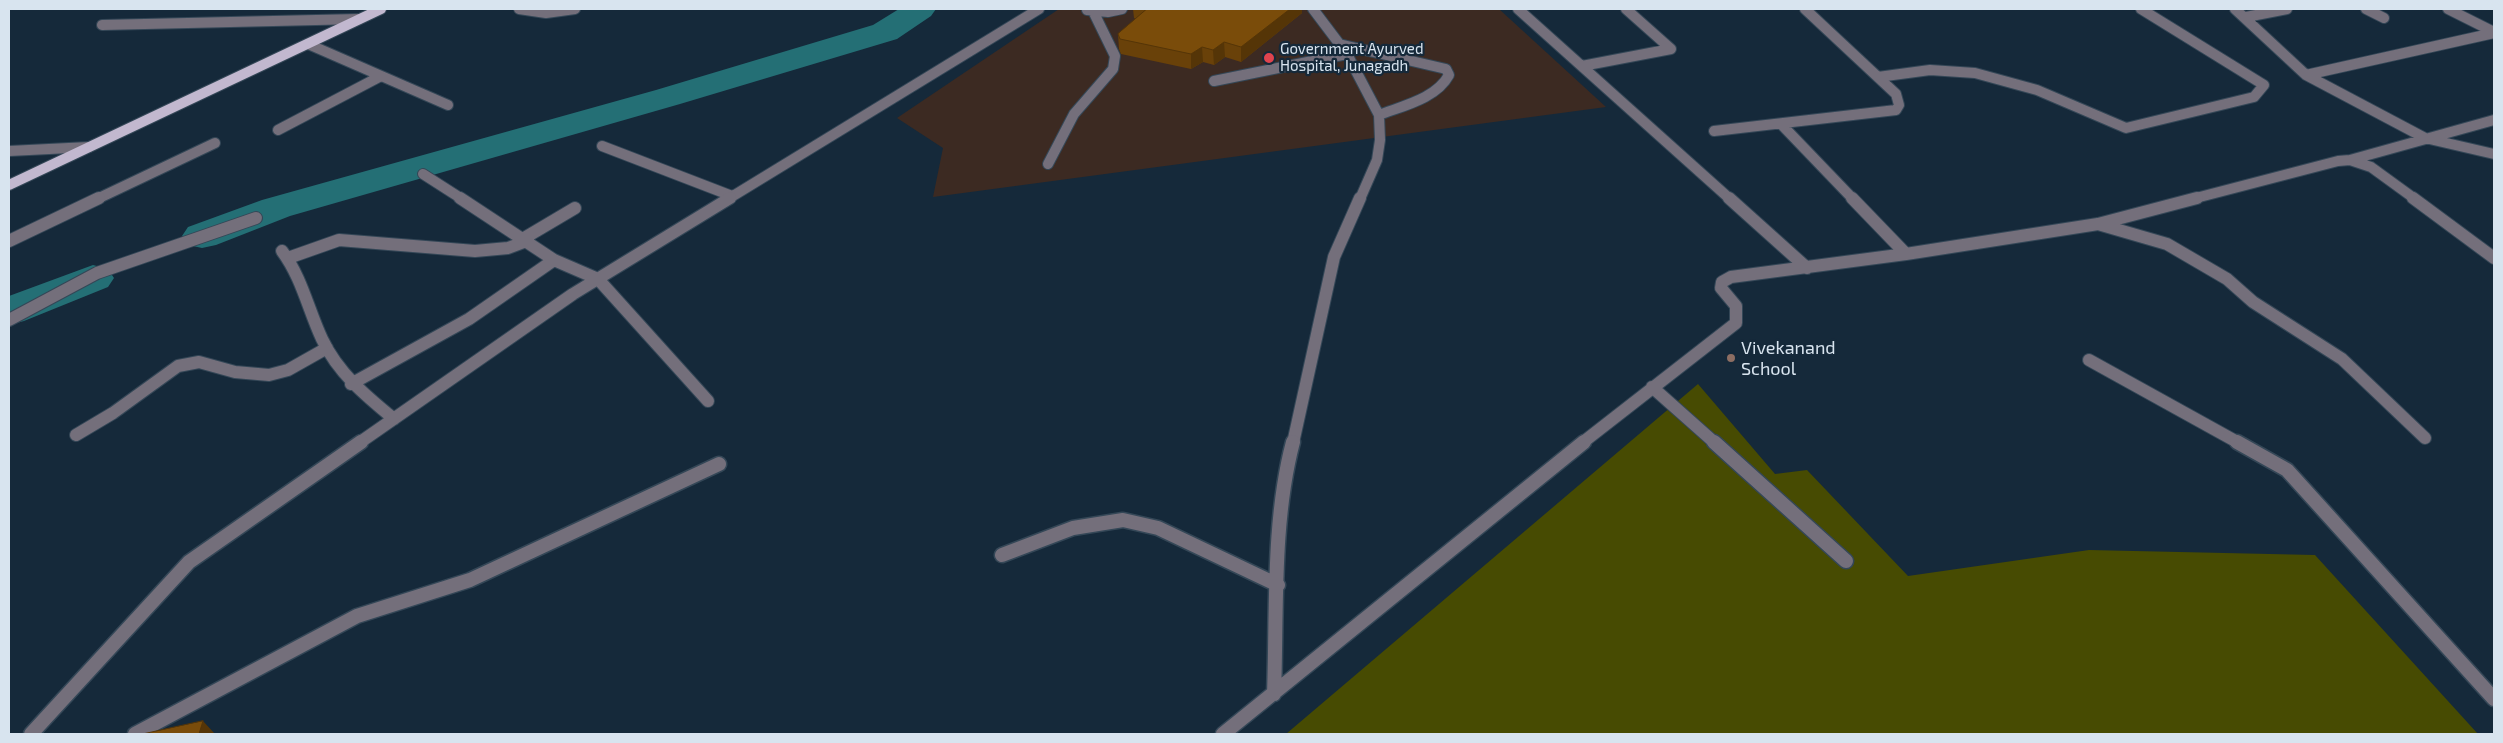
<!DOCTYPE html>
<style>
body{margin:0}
#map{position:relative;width:2503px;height:743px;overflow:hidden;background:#15293a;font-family:"Exo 2",sans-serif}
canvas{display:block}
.frame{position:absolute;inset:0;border:10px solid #d8e4ef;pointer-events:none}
</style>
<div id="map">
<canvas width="2503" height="743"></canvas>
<div class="frame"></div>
</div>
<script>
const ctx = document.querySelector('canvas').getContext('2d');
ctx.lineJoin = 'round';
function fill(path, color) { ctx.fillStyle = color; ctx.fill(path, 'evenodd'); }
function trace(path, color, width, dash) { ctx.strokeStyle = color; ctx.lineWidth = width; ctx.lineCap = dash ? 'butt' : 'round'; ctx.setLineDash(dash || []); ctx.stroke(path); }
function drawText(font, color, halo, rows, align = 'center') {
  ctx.font = font + ' "Exo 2",sans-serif'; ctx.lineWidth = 4.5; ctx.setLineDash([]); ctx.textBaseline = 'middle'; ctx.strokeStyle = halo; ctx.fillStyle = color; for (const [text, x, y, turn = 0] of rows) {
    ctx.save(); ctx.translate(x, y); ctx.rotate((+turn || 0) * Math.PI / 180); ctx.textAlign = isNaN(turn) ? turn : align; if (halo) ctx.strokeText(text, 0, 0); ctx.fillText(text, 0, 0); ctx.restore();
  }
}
const medical = new Path2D(`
 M1059,9H1499L1606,107L933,197L943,148L897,118Z`);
const green = new Path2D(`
 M1698,384L1775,474L1807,470L1908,576L2089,550L2315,555L2478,734H1286Z`);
const river = new Path2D(`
 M899,9H936L931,16L897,39L680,104L290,216L216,245L202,248L188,245L182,236L188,227L262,200L656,90L873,25Z
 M93,265L108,269L114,278L108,287L24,321L9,325V296Z`);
const minorFar2 = new Path2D(`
 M519,9L546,13L575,9
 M1313,9L1347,54L1379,115L1380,140L1377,160L1360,199
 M1518,9L1730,199
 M2235,9L2306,75L2425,138L2494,154
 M2366,9L2384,18
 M2448,9L2494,32
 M1087,10L1108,12L1122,9
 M2246,17L2287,9
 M102,25L359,19
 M308,44L448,105
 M1339,44L1446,69L1449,75C1436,99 1402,106 1379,115
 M1582,66L1671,49L1626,9
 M2306,75L2494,33
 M1878,77L1930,70L1975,73L2037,90L2126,128L2254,97L2264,85L2141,9
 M1214,81L1347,54
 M1781,124L1853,199
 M278,130L381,76
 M1714,131L1896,110L1899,105L1896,94L1805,9
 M602,146L732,196
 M9,151L89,147
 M2350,160L2371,167L2415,199
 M1048,164L1074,114L1113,69L1115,56L1093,11
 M423,174L462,199
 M97,199L215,143
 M728,199L1039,9
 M2192,199L2338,161L2350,160L2494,120`);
const minorFar1 = new Path2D(`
 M460,198L554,260L598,279L708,401
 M1729,198L1807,268
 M1852,198L1906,254
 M2413,198L2494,258
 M2098,224L2167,244L2227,279L2253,302L2342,359L2425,438
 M521,240L575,208
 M9,241L99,198
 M282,251C302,278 308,309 322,339C338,373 366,396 394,419
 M288,258L339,240L475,251L508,248L524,242
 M9,320L97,273L256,218
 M2089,360L2239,443
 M351,384L469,319L554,260
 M1652,387L1715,443
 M76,435L113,413L178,366L199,362L235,372L269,375L288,370L327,348
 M359,443L573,294L730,198
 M1293,443L1334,257L1360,198
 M1582,443L1736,323V306L1721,288L1722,282L1731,277L1906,254L2098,224L2197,198`);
const minor = new Path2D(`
 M1714,442L1846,561
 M2237,442L2287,470L2494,699
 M1002,555L1073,528L1123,520L1158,528L1278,585
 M1274,694C1277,613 1272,521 1293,442
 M31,734L189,562L361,442
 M135,734L357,616L470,580L719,464
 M1223,734L1584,442`);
const major = new Path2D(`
 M9,185L381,9`);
const wall = new Path2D(`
 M1133,9H1302V13L1241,62L1225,57L1214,65L1203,62L1191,69L1121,54L1119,49L1118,34L1136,19L1134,18Z`);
const shadedWall = new Path2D(`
 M1290,9H1302V13L1241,62V47Z
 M1224,42L1225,57L1214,65L1213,50Z
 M1202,47L1203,62L1191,69V54Z
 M203,721L215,734H199Z`);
const building = new Path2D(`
 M1147,9H1290L1241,47L1224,42L1213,50L1202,47L1191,54L1120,39L1118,34Z
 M203,721L199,734H143Z`);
const markers = [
 [1269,58,6,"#e0444e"],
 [1731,358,5,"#8d6e63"]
];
const farPoinames = [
 ["Government Ayurved",1280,49],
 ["Hospital, Junagadh",1280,66]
];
const poiNames = [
 ["Vivekanand",1741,348],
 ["School",1741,369]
];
fill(medical, '#3c2a22');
fill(green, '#474b02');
fill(river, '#246f75');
trace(minorFar2, '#344757', 12);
trace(minorFar1, '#344757', 14);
trace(minor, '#344757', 17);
trace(major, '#344757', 12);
trace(minorFar2, '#746f7b', 10);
trace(minorFar1, '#746f7b', 12);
trace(minor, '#746f7b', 14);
trace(major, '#c2b8cf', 10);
fill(wall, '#694109');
fill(shadedWall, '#553507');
fill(building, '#7a4c0a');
trace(building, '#553507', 1);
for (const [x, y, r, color] of markers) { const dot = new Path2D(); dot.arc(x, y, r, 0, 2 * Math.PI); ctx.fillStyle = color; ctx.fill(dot); trace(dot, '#15293a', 2); }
drawText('15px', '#d8e4ef', '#15293a', farPoinames, 'left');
drawText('18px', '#d8e4ef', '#15293a', poiNames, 'left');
</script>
